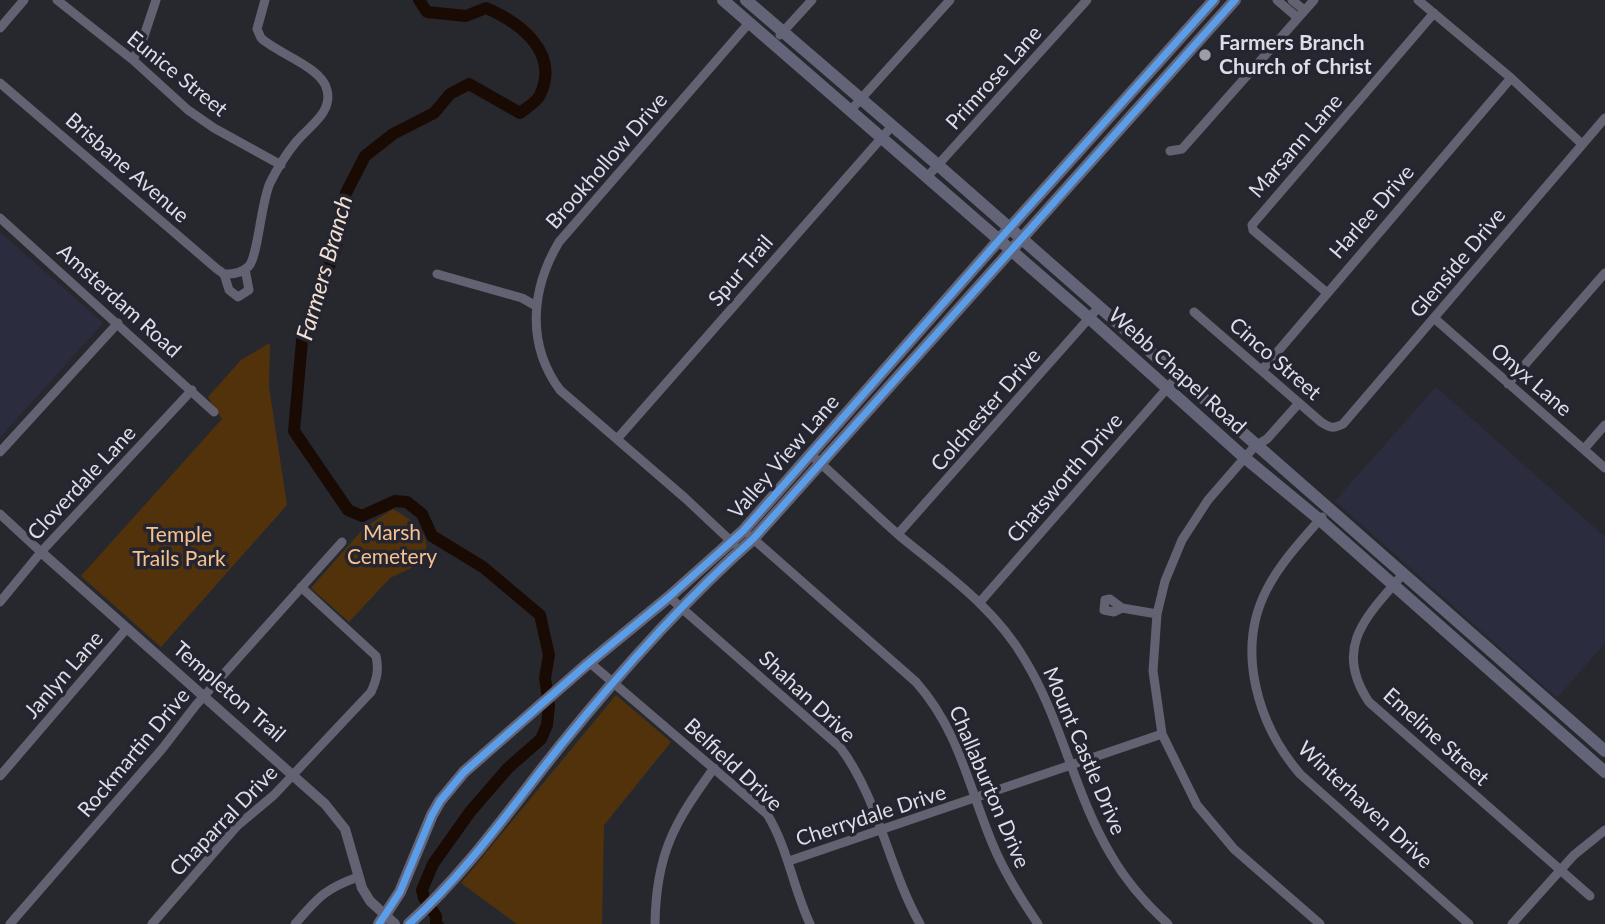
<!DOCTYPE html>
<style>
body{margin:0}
canvas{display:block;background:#27282e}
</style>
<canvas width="1605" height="924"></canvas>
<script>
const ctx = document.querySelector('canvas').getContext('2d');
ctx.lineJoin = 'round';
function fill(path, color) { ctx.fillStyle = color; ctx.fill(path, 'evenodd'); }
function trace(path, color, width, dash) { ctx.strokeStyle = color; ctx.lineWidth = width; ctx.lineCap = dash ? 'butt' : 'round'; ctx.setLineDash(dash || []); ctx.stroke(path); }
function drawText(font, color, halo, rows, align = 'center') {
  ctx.font = font + ' Lato,sans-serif'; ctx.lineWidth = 7; ctx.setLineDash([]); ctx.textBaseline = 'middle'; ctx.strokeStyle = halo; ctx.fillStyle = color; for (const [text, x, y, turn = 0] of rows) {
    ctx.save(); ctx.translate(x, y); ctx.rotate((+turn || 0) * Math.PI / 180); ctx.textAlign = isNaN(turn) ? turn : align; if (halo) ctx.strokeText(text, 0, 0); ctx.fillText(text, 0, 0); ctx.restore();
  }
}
const built = new Path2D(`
 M0,232L103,323L0,437Z
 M1436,387L1605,537V643L1557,698L1335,501Z`);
const green = new Path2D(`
 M270,343L269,387L287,505L161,647L81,576L222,419L208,397L241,360Z
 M393,509C419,525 429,529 426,561L390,578L349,622L311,588L364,528Z
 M616,695L671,742L604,825L602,924H517L461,883Z`);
const stream = new Path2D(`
 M436,922L443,923`);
const river = new Path2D(`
 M419,0L427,12L466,16L486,8C521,23 560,53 540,95C537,102 526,108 520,113L469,84L450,94L434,113L393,134L365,156L346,193L336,247L302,341L294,431L348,510L362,516L395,501L407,502L422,514L432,536L483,567L540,615L549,655L545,678L549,706L547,725L541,739L508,768L470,812L433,864L422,890L424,898L436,916V924`);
const minor = new Path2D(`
 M57,0L133,60L188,110L214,128L281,165
 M1277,0L1298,18
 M1292,0L1304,10
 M1418,0L1511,78L1582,144
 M0,28L24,0
 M780,35L812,0
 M133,60L143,39L156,0
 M0,83L217,269L224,274C234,274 242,273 249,266C258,256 261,202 270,183C277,169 286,154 296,142C308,127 333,113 327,90C322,67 278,54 261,38L257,29L265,0
 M850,111L950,0
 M1170,151L1182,149L1314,0
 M927,177L1087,0
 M0,218L214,412
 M224,274L229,290L238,297L249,290L245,269
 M437,274L522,298L536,306
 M1326,292L1253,230L1252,225L1434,13
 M1194,312L1321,422C1330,428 1333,429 1343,424L1605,118
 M1434,318L1605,468
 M1262,370L1511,78
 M1508,384L1605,273
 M1299,403L1267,439L1255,446L1208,500L1182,540L1165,581L1157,614L1153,671L1162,734L1197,805L1234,849L1320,924
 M617,439L892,126
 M1584,449L1605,425
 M0,452L118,323
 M810,454C841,481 870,510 901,537C946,574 995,608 1025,660C1062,721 1074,793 1111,855C1126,881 1146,904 1168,924
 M0,514L41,552
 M1322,517C1302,540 1281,562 1267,589C1235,650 1258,725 1300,774L1469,924
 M898,534L1098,308
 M750,536L916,682C960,732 968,786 993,845C1005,874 1021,899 1038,924
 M734,544L685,498L560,390C526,344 531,289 559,242L749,23
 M1403,574C1367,616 1332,647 1369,702L1590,896
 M669,597L840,747C879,799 888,867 920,924
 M1110,599L1122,608L1114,612L1104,610L1105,600Z
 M0,602L41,552L192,390
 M980,602L1177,377
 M1122,608L1157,614
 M589,662L767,814C788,848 793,888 810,924
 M0,776L127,628
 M789,861L1162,734
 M10,924L162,749L196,705L342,542
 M152,924L237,826L274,795L371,692C377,679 379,670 376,656L301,587
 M295,924C318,898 324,889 358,877
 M655,924C656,854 674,823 714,768
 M1512,924L1574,855L1605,830`);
const tertiary = new Path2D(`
 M41,552L325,804L345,829L362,888L370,901L395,924`);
const secondary = new Path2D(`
 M723,0L1089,318L1245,458L1320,520L1605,772
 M746,0L939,166L1605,751
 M379,924L400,892L432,815L440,801L464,772L585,666L669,597L743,531L999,240L1214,0
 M409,924C467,872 512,806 561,745C620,672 682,602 753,539L1235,0`);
const cycleway = new Path2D(`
 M379,924L400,892L432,815L440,801L464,772L585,666L669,597L743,531L999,240L1214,0
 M409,924C467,872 512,806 561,745C620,672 682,602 753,539L1235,0`);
const markers = [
 [1205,55,7,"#9d9ea5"]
];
const poiNames = [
 ["Farmers Branch",1219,43],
 ["Church of Christ",1219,67]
];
const streetNames = [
 ["Eunice Street",177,74,39],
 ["Primrose Lane",994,78,-48],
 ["Marsann Lane",1296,146,-49],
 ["Brookhollow Drive",607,161,-49],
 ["Brisbane Avenue",127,168,41],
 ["Harlee Drive",1372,212,-49],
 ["Glenside Drive",1458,263,-50],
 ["Spur Trail",741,271,-49],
 ["Amsterdam Road",119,301,42],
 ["Cinco Street",1275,359,41],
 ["Webb Chapel Road",1177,371,42],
 ["Onyx Lane",1531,380,41],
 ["Colchester Drive",986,410,-49],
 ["Valley View Lane",784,457,-49],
 ["Chatsworth Drive",1065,478,-49],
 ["Cloverdale Lane",82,483,-47],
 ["Janlyn Lane",64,675,-49],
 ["Templeton Trail",229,692,41],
 ["Shahan Drive",807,697,43],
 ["Emeline Street",1436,737,42],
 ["Mount Castle Drive",1084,751,67],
 ["Rockmartin Drive",134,753,-50],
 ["Belfield Drive",733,765,43],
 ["Challaburton Drive",989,787,67],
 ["Winterhaven Drive",1365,805,43],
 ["Cherrydale Drive",871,816,-18],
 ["Chaparral Drive",224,821,-46]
];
const parkNames = [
 ["Marsh",392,533],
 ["Cemetery",392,557],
 ["Temple",179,535],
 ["Trails Park",179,559]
];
const waterNames = [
 ["Farmers Branch",325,268,-74]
];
fill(built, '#2b2c3d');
fill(green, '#52320a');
trace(stream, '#1a0a04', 2);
trace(river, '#1a0a04', 12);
trace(minor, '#626272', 9);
trace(tertiary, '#626272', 10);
trace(secondary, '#636477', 12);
trace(cycleway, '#5a9eea', 7);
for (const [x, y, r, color] of markers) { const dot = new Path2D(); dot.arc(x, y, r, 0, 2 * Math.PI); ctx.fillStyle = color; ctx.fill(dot); trace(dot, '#242531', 2.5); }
drawText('bold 21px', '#dcdde5', '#242531', poiNames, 'left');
drawText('21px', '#dcdde5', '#242531', streetNames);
drawText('21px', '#f6c28d', '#242531', parkNames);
drawText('italic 23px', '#f3e1d0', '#242531', waterNames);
</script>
